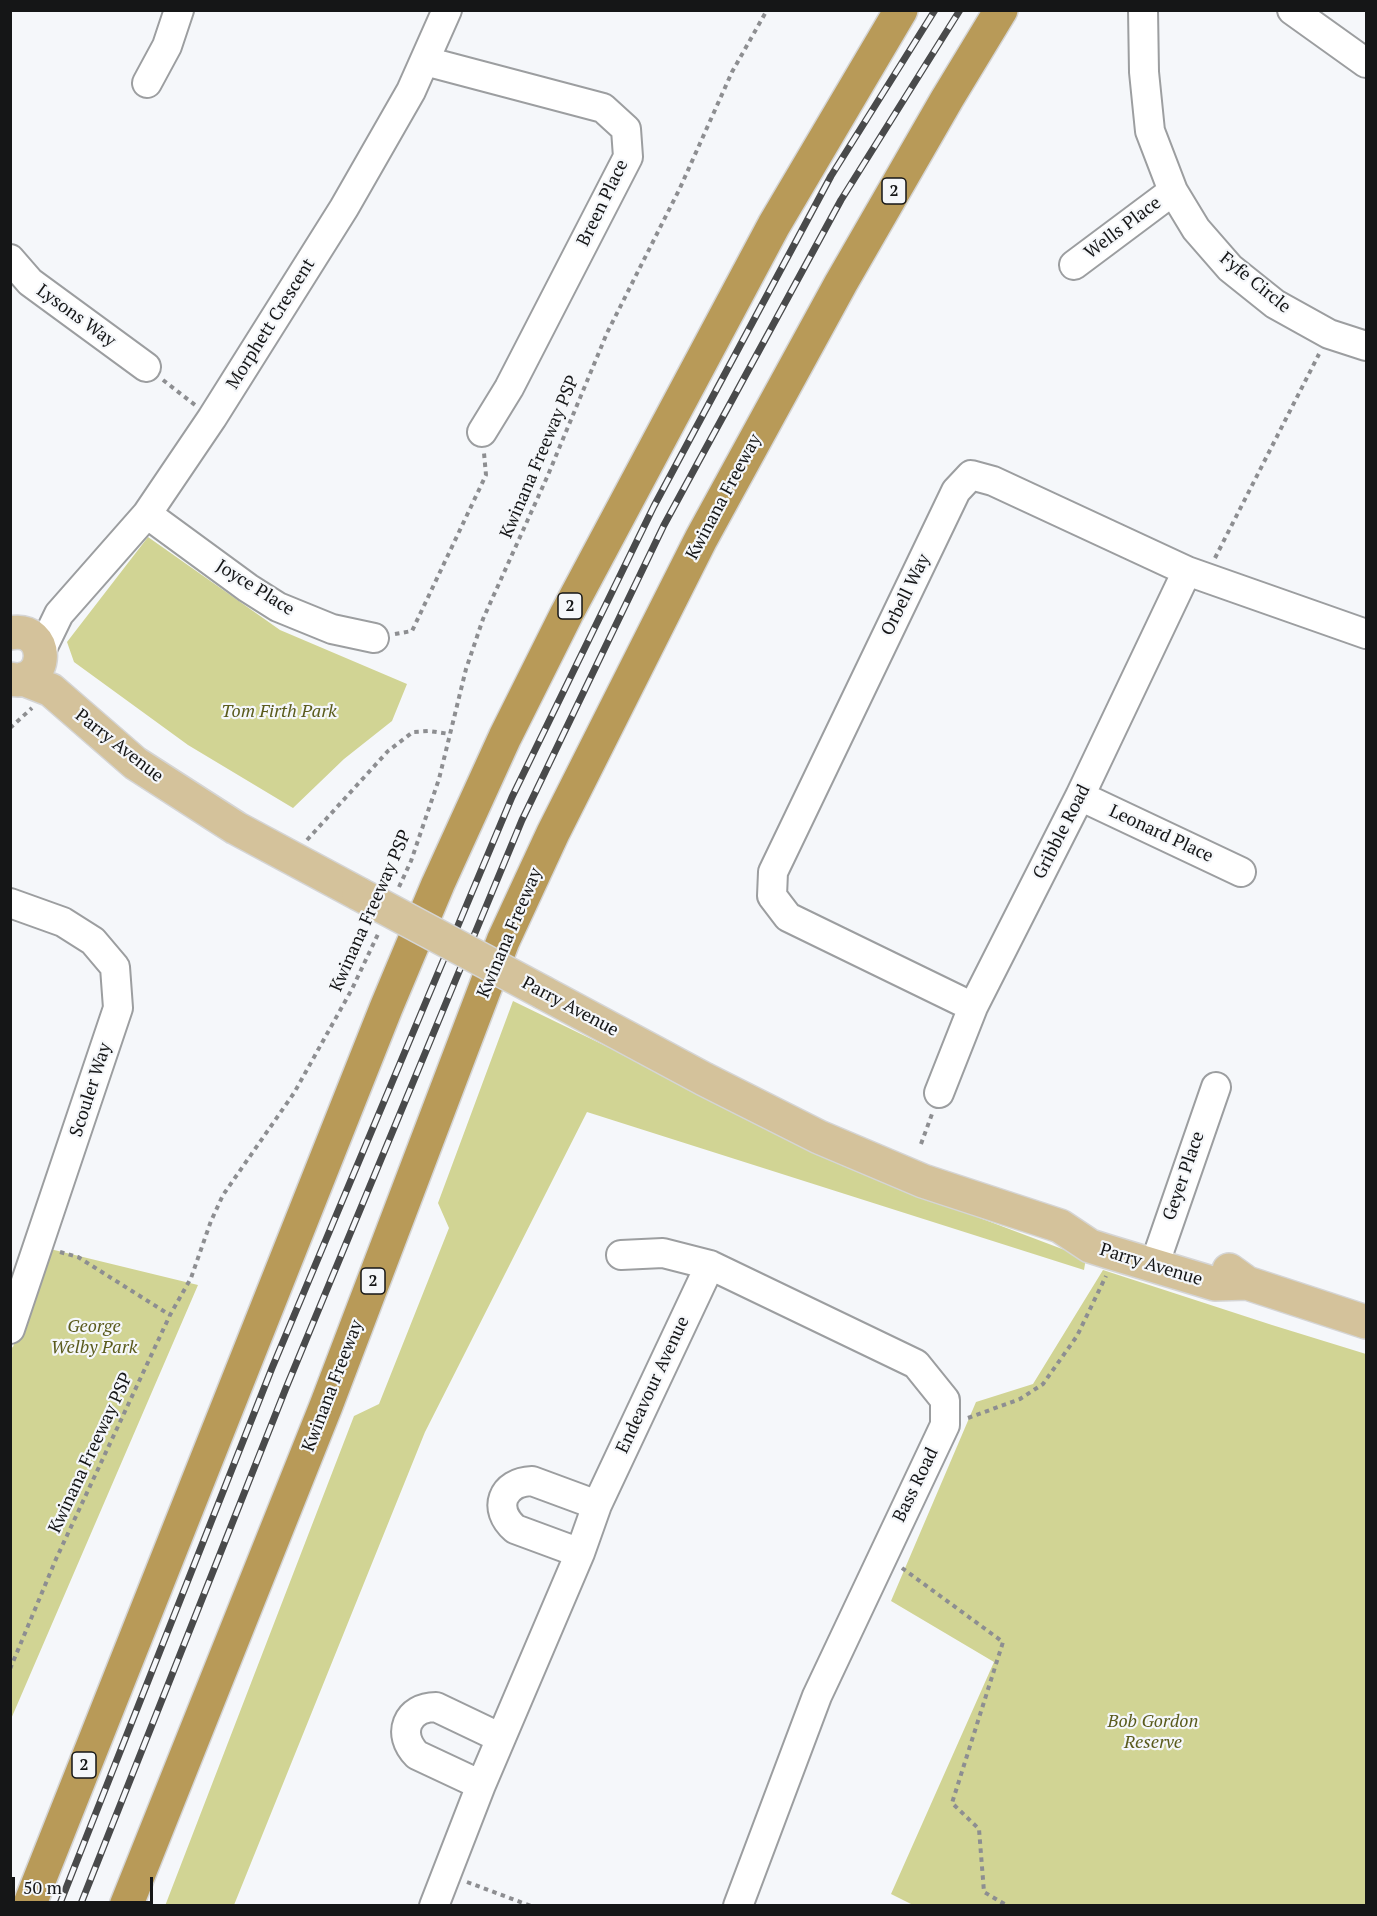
<!DOCTYPE html>
<style>
body{margin:0}
#map{position:relative;width:1377px;height:1916px;overflow:hidden;background:#f5f7fa;font-family:"PT Serif",serif}
canvas{display:block}
.frame{position:absolute;inset:0;border:12px solid #151617;pointer-events:none}
.scale{position:absolute;left:12px;top:1877px;width:141px;height:27px;box-sizing:border-box;border:3px solid #151617;border-top:0;padding-left:8px;font-size:18px;line-height:21px;white-space:nowrap;color:#151617;-webkit-text-stroke:4px #f5f7fa;paint-order:stroke}
</style>
<div id="map">
<canvas width="1377" height="1916"></canvas>
<div class="frame"></div>
<div class="scale">50 m</div>
</div>
<script>
const ctx = document.querySelector('canvas').getContext('2d');
ctx.lineJoin = 'round';
function fill(path, color) { ctx.fillStyle = color; ctx.fill(path, 'evenodd'); }
function trace(path, color, width, dash) { ctx.strokeStyle = color; ctx.lineWidth = width; ctx.lineCap = dash ? 'butt' : 'round'; ctx.setLineDash(dash || []); ctx.stroke(path); }
function drawText(font, color, halo, rows, align = 'center') {
  ctx.font = font + ' "PT Serif",serif'; ctx.lineWidth = 4.5; ctx.setLineDash([]); ctx.textBaseline = 'middle'; ctx.strokeStyle = halo; ctx.fillStyle = color; for (const [text, x, y, turn = 0] of rows) {
    ctx.save(); ctx.translate(x, y); ctx.rotate((+turn || 0) * Math.PI / 180); ctx.textAlign = isNaN(turn) ? turn : align; if (halo) ctx.strokeText(text, 0, 0); ctx.fillText(text, 0, 0); ctx.restore();
  }
}
const green = new Path2D(`
 M148,537L280,630L407,684L392,721L344,759L293,808L188,745L74,662L67,642Z
 M513,1001L890,1184L1086,1258L1084,1270L587,1112L425,1432L234,1905L165,1906L354,1416L379,1404L449,1228L438,1203Z
 M46,1248L198,1285L11,1719V1348L13,1347Z
 M1103,1270L1272,1325L1366,1354V1905L915,1906L891,1894L994,1662L891,1601L976,1402L1033,1384Z`);
const path = new Path2D(`
 M163,380L195,405
 M1215,558L1319,354
 M395,634L412,631L486,475L484,453
 M10,728L32,708
 M307,840L388,751L413,732L429,731L450,734
 M399,887L411,861L439,779L466,669L483,619L548,475L607,333L680,188L732,72L767,10
 M921,1144L932,1114
 M60,1252L78,1257L170,1315
 M968,1418L1020,1399L1043,1384L1077,1336L1106,1276
 M902,1568L1003,1642L952,1803L979,1829L984,1892L1008,1906
 M10,1669L56,1559L170,1315L191,1278L211,1221L223,1195L294,1093L352,989L379,932
 M467,1882L531,1906`);
const minor = new Path2D(`
 M1143,10L1144,72L1150,131L1173,191L1196,229L1230,268L1275,304L1329,334L1366,346
 M1292,10L1366,63
 M425,61L603,108L626,129L628,157L509,388L482,432
 M147,83L167,46L179,10
 M10,259L30,282L146,367
 M1074,265L1173,191
 M147,514L248,588L278,607L332,629L374,638
 M41,651L59,614L147,514L212,418L344,208L411,91L447,10
 M1080,796L1241,872
 M10,903L63,922L93,941L115,967L118,1008L10,1329
 M973,1007L788,917L772,896L773,872L956,491L971,475L993,481L1187,571L1366,634
 M939,1093L973,1007L1080,796L1187,571
 M621,1255L663,1253L710,1265L916,1364L945,1400V1425L817,1696L738,1906
 M1154,1266L1216,1087
 M580,1553L515,1529C492,1509 502,1482 532,1481L597,1505
 M481,1785L417,1755C396,1734 407,1707 436,1707L501,1738
 M434,1906L481,1785L580,1553L597,1505L710,1265`);
const major = new Path2D(`
 M10,633C52,625 49,688 10,679
 M23,679L51,690L135,763L236,828L359,894
 M544,993L704,1079L819,1137L923,1181L1060,1226L1090,1246L1109,1252L1215,1284L1247,1283
 M1229,1270L1247,1283L1366,1322`);
const highway = new Path2D(`
 M29,1906L386,1008L438,884L505,737L567,613L774,225L901,10
 M126,1906L326,1406L503,941L553,833L701,539L841,283L947,99L1001,10`);
const rail = new Path2D(`
 M59,1906L272,1368L512,797L654,506L831,176L935,10
 M80,1906L286,1388L522,820L664,525L841,200L960,10`);
const majorBridge = new Path2D(`
 M359,894L544,993`);
const shields = [
 [894,191,24],
 [570,606,24],
 [373,1281,24],
 [84,1765,24]
];
const shieldNames = [
 ["2",894,191],
 ["2",570,606],
 ["2",373,1281],
 ["2",84,1765]
];
const streetNames = [
 ["Breen Place",603,203,-64],
 ["Wells Place",1123,228,-37],
 ["Fyfe Circle",1255,283,39],
 ["Lysons Way",76,316,36],
 ["Morphett Crescent",271,324,-58],
 ["Kwinana Freeway PSP",540,457,-67],
 ["Kwinana Freeway",724,497,-62],
 ["Joyce Place",255,588,32],
 ["Orbell Way",906,595,-64],
 ["Parry Avenue",119,746,38],
 ["Gribble Road",1062,832,-63],
 ["Leonard Place",1161,834,25],
 ["Kwinana Freeway PSP",371,911,-66],
 ["Kwinana Freeway",510,933,-67],
 ["Parry Avenue",570,1007,28],
 ["Scouler Way",91,1090,-72],
 ["Geyer Place",1184,1176,-71],
 ["Parry Avenue",1151,1265,17],
 ["Endeavour Avenue",653,1385,-65],
 ["Kwinana Freeway",333,1386,-69],
 ["Kwinana Freeway PSP",91,1453,-65],
 ["Bass Road",916,1485,-64]
];
const parkNames = [
 ["Tom Firth Park",279,712],
 ["George",94,1327],
 ["Welby Park",94,1348],
 ["Bob Gordon",1153,1722],
 ["Reserve",1153,1743]
];
fill(green, '#d1d494');
trace(minor, '#9c9ea0', 32);
trace(major, '#d5d5d5', 36);
trace(highway, '#d5d5d5', 36);
trace(path, '#8d8e91', 4, [4.5, 4.5]);
trace(minor, '#fff', 28);
trace(major, '#d4c29b', 33);
trace(highway, '#b89a58', 33);
trace(rail, '#494a4b', 7);
trace(rail, '#f5f7fa', 4.5, [14]);
trace(majorBridge, '#d5d5d5', 36, []);
trace(majorBridge, '#d4c29b', 33);
for (const [x, y, w] of shields) { const box = new Path2D(); box.roundRect(x - w / 2, y - 13, w, 26, 4.5); ctx.fillStyle = '#f5f7fa'; ctx.fill(box); trace(box, '#151617', 1.5); }
drawText('bold 16px', '#151617', null, shieldNames);
drawText('18px', '#151617', '#f5f7fa', streetNames);
drawText('italic 18px', '#5a5b1d', '#f5f7fa', parkNames);
</script>
